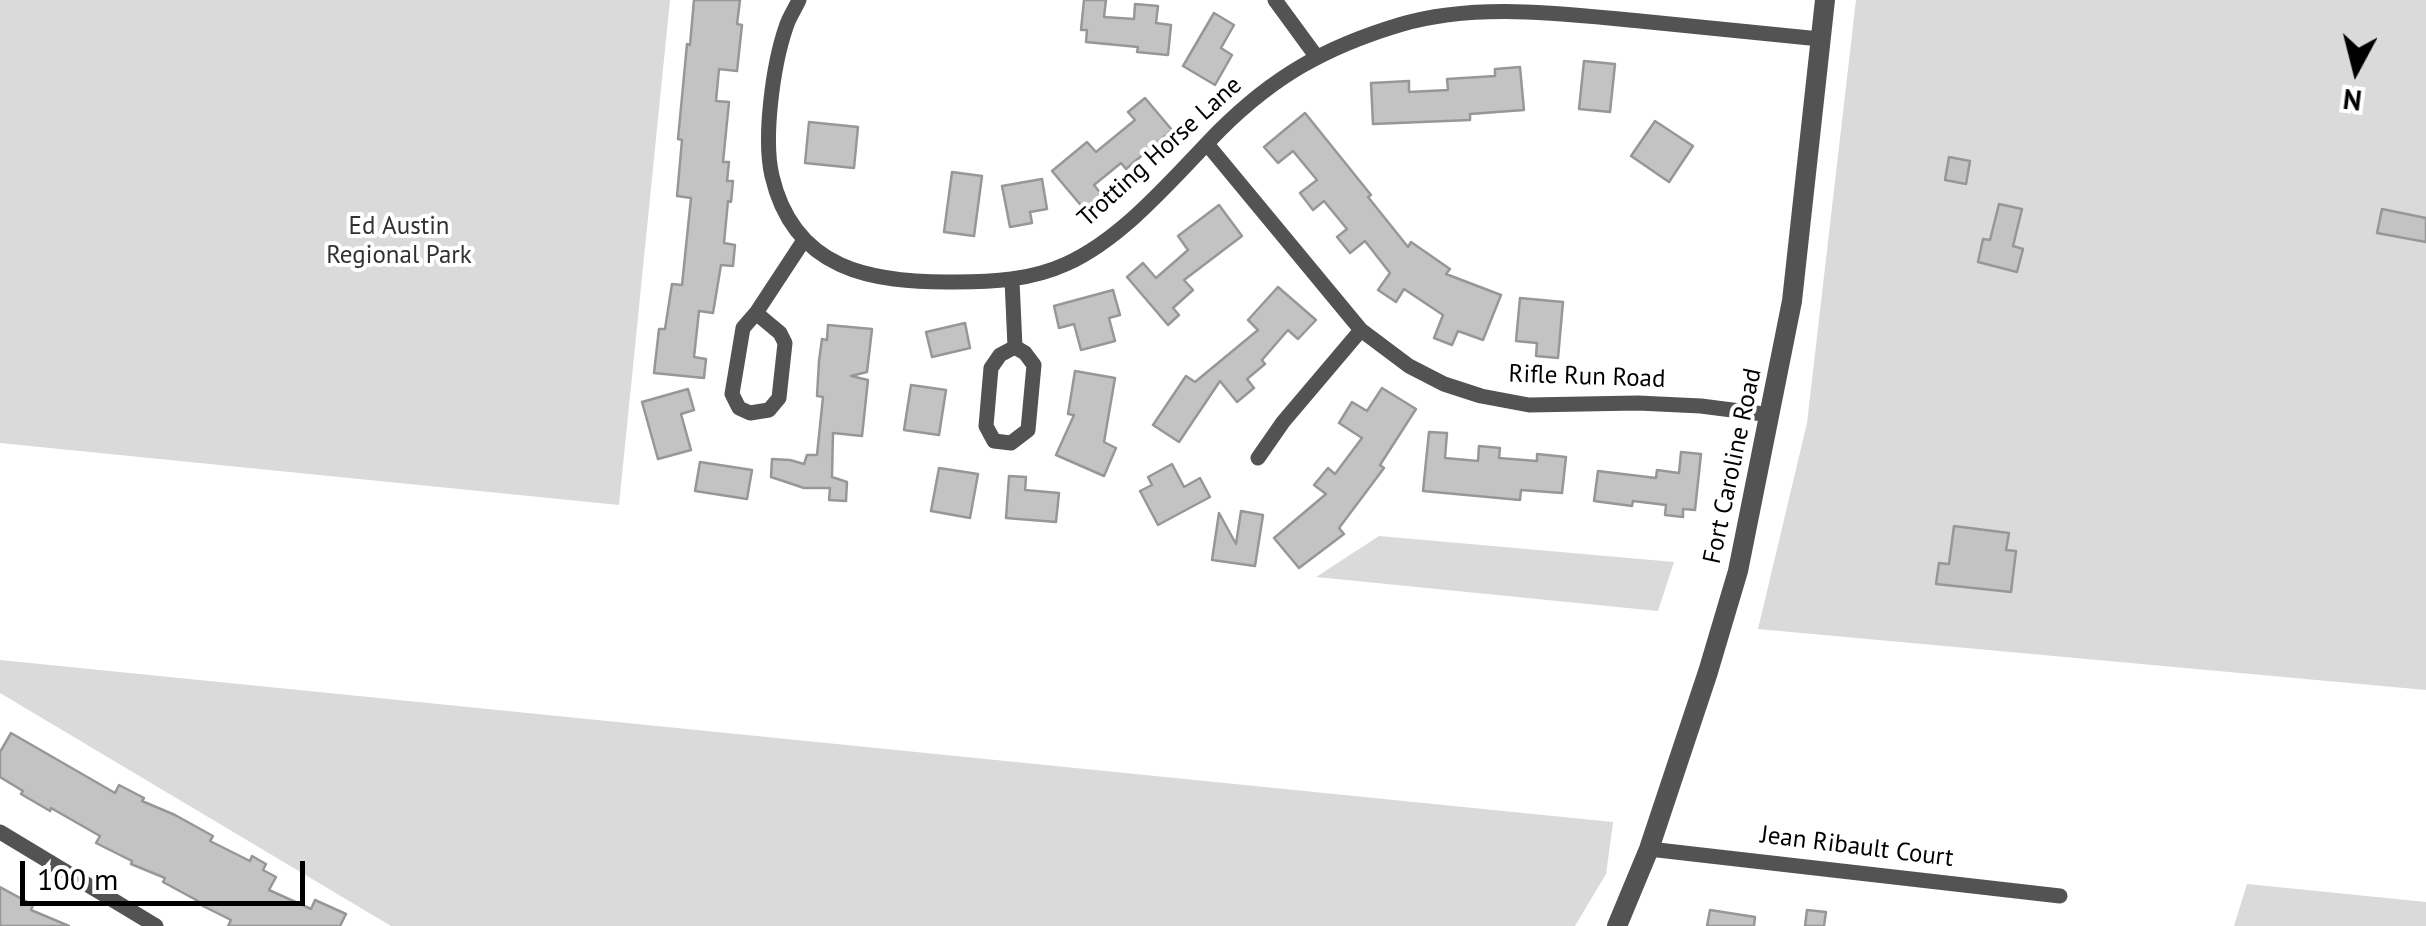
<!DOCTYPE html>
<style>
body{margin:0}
#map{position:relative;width:2426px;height:926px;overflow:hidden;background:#fff;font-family:"PT Sans",sans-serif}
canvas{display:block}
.north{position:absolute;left:2306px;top:20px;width:100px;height:100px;-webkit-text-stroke:8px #fff;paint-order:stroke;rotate:187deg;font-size:28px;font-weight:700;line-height:40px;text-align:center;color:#000}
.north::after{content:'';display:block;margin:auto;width:35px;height:45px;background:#000;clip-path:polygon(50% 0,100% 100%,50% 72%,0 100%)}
.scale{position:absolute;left:20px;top:861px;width:285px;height:45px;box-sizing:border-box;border:5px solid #000;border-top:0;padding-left:12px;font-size:30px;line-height:35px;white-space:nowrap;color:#000;-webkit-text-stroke:8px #fff;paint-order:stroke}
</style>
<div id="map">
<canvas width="2426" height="926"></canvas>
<div class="north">N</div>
<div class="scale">100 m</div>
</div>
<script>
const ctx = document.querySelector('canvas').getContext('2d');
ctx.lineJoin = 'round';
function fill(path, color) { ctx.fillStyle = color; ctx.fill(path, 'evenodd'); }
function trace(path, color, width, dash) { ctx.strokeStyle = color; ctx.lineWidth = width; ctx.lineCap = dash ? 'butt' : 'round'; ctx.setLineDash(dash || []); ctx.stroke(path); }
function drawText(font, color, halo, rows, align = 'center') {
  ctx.font = font + ' "PT Sans",sans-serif'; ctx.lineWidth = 8; ctx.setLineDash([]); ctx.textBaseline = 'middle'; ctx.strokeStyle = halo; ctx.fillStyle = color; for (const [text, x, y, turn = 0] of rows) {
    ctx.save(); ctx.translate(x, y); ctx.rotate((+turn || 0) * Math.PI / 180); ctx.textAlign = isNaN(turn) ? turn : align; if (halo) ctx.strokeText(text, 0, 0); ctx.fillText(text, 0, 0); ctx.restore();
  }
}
const green = new Path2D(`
 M0,0H670L619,505L0,443Z
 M1856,0H2426V690L1758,629L1807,423Z
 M1379,536L1674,562L1658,611L1316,577Z
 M0,660L1613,822V823L1606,874L1575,926H391L0,693Z
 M2247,884L2426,902V926H2234Z`);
const building = new Path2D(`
 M694,0H740L737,24L742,25L737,71L719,69L716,101L729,102L723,162H729L727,181H733L731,202L728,201L724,243L735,245L733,266L721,265L713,313L699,311L694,357L706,359L704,378L654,373L659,329H665L672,284L682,285L691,198L677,196L682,140L678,139L687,44L690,45Z
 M1084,0H1106L1104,17L1134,19L1135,4L1158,6L1156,23L1171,25L1168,55L1137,52L1138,47L1086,42L1087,30H1081Z
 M1214,13L1234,25L1221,48L1232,55L1215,85L1183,66Z
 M1584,61L1615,64L1610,112L1579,109Z
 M1520,67L1524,110L1470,114V120L1373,124L1371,83L1409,81V92L1448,90L1447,79L1495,76V69Z
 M1145,98L1172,130L1126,169L1121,163L1094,185L1102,195L1084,209L1052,171L1087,142L1096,152L1135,120L1128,112Z
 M1305,113L1371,195L1368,197L1408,247L1411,242L1450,269L1446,274L1501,295L1483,340L1458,331L1452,345L1434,338L1443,315L1404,289L1396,302L1378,290L1390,273L1365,241L1350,253L1337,237L1347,229L1324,201L1313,210L1300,193L1317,180L1293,151L1278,163L1264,147Z
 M1655,121L1693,146L1669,182L1631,156Z
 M809,122L858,127L854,168L805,163Z
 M1949,157L1970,161L1966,184L1945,180Z
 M952,172L982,176L974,236L944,232Z
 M1042,179L1047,209L1030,212L1032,223L1010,227L1002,186Z
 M1999,204L2022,209L2013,246L2023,249L2017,272L1978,262L1983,239L1990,240Z
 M1219,205L1242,236L1184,280L1193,290L1173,308L1179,315L1168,325L1127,277L1143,263L1156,278L1188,250L1178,236Z
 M2382,209L2426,218V242L2377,233Z
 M1278,287L1316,320L1298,339L1288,330L1262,360L1265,364L1247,379L1254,388L1237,402L1220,381L1179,442L1153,425L1186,376L1195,382L1258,330L1248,320Z
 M1113,290L1120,315L1109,318L1115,341L1081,350L1074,324L1059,328L1054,306Z
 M1520,298L1563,302L1558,358L1536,356L1537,343L1516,341Z
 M965,323L970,348L932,357L926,332Z
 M828,325L872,329L867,372L851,376L868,380L862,436L833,433L832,477L847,482L846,501L829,500L830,488H804L771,477L772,459L790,460L804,464L807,455H817L823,397L817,396L819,361L822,339L827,340Z
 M1075,371L1115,378L1104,442L1116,448L1104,476L1056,455L1074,415L1068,414Z
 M911,385L946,390L939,435L904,430Z
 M1382,388L1416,409L1380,465L1384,468L1339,528L1344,534L1299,568L1274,538L1326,494L1314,485L1328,468L1335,474L1362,438L1339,423L1352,402L1367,411Z
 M688,389L694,410L681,414L691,450L658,459L642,402Z
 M1429,432L1447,433L1445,458L1478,461L1479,446L1500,448L1499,458L1537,461V454L1566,457L1562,493L1521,490L1520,500L1423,491Z
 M1681,452L1701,454L1695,510L1683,509V517L1665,515L1666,505L1633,501L1632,506L1594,501L1598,471L1656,478L1657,470L1679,473Z
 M700,462L752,470L747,499L695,491Z
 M1172,464L1184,487L1200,478L1210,497L1158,525L1140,491L1152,485L1148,477Z
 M939,468L978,474L970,518L931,511Z
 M1009,476L1026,477L1025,490L1059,493L1056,522L1006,518Z
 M1241,511L1263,515L1255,566L1212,560L1219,513L1236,544Z
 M1954,526L2009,533L2006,550L2016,551L2011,592L1936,584L1939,563L1949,564Z
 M11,733L115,793L119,785L144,798L142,801L175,815L213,836L210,841L250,861L252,856L266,864L263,870L276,877L269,890L311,909L315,900L346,914L340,926H228L231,920L197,903L198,901L163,882L165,878L131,864L132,861L96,843L100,836L51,808L50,811L21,794L23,791L0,777V752Z
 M0,887L33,905L31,910L69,926H0Z
 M1710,910L1755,917L1754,926H1707Z
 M1807,910L1826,912L1824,926H1805Z`);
const minor = new Path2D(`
 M799,0C795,9 789,17 786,27C773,65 763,138 772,176C794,270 871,283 955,282C993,282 1031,280 1066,264C1124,238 1175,176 1219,131C1274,76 1326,47 1399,25C1476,2 1562,14 1640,21C1700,27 1760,33 1820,39
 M1275,0L1316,56
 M1207,144L1361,330L1409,366L1444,384L1481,396L1529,405L1638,403L1701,406L1771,415
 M1012,280L1015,347
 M756,313L780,333L785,343L779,398L769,410L750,413L739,408L732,394L743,328L756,313L804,240
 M1015,347L1025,353L1034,365L1028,430L1011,443L994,441L986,426L991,368L1000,355Z
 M1258,458L1283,422L1361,330
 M0,832L156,926
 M1649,849L2060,896`);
const tertiary = new Path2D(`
 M1617,926L1649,849L1708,672L1738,571L1792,301L1825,0`);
const streetNames = [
 ["Trotting Horse Lane",1160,152,-42],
 ["Rifle Run Road",1587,377,2],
 ["Fort Caroline Road",1733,466,-78],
 ["Jean Ribault Court",1857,847,7]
];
const parkNames = [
 ["Ed Austin",399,227],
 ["Regional Park",399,256]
];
fill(green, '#dadada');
fill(building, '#c3c3c3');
trace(building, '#979797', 2.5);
trace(minor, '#535353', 15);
trace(tertiary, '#535353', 20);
drawText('25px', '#000', '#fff', streetNames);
drawText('25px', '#313131', '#fff', parkNames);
</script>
